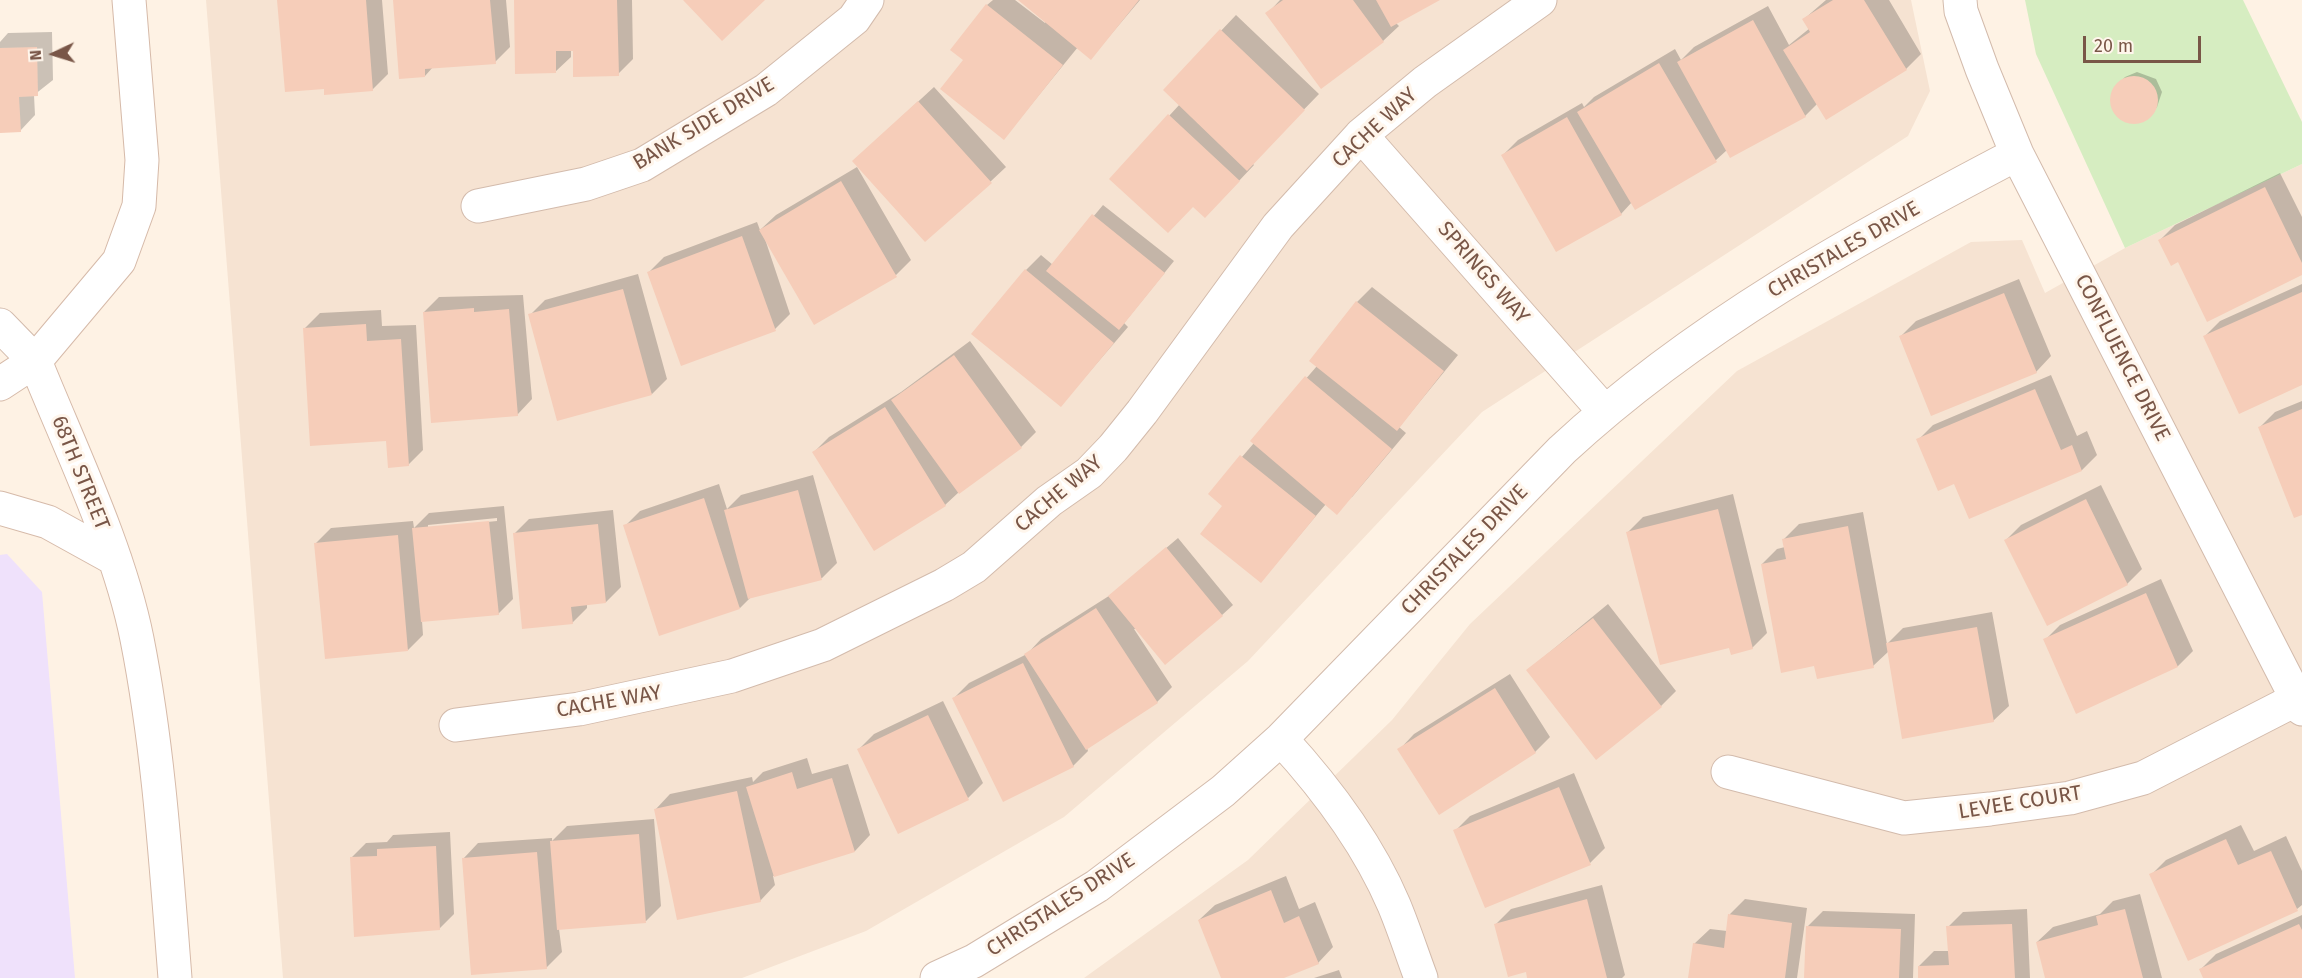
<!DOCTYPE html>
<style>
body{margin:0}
#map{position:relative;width:2302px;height:978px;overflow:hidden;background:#fef2e4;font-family:"Fira Sans",sans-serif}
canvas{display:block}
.north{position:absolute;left:24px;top:24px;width:60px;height:60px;-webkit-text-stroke:4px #fff6ec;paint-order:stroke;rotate:266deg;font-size:16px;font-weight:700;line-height:24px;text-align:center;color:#795647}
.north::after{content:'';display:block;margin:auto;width:21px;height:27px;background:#795647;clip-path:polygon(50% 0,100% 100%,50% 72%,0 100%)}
.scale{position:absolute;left:2083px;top:36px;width:118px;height:27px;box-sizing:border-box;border:3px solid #795647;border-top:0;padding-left:8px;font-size:18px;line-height:21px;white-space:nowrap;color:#795647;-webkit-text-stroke:4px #fff6ec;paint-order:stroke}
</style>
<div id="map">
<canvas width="2302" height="978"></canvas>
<div class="north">N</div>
<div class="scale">20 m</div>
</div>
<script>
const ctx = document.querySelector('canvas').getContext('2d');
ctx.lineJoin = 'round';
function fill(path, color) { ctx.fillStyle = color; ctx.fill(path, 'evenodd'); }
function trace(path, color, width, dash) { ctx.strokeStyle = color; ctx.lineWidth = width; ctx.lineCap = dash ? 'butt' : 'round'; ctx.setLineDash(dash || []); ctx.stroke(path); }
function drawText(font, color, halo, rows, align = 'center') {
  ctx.font = font + ' "Fira Sans",sans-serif'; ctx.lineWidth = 6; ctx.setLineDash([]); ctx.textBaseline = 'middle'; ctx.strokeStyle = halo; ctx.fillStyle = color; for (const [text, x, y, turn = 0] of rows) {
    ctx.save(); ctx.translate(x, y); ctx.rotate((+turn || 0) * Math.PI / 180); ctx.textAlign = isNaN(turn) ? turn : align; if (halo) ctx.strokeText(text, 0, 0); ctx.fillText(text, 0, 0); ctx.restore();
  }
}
const residential = new Path2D(`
 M206,0H1911L1930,91L1908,136L1482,412L1248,661L1064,817L866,931L742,978H283Z
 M2302,164V978H1084L1248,860L1392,720L1470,624L1737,371L1971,242L2022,240L2045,293L2125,248Z`);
const education = new Path2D(`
 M7,554L42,592L75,978H0V555Z`);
const green = new Path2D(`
 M2025,0H2243L2302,122V164L2125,248L2036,54Z`);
const shadow = new Path2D(`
 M279,0H382L388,74L372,90L325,87Z
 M394,0H506L510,47L495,62L433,67L425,76Z
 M515,0H632L633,59L618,74L571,49V57L555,72Z
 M993,0H1015L1045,23L1046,21L1020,0H1140L1091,58L1078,47L1004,138L965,59L987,5Z
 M1280,0H1437L1396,23L1399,26L1383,41L1322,87L1267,14Z
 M1826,0H1889L1921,54L1906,69L1818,103L1805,116L1727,150L1716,160L1636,208L1632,202L1621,214L1503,155L1518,140L1582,103L1584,107L1594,97L1675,49L1681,60L1694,47L1768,6L1789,45L1810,28L1804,19Z
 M1236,15L1319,94L1252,163L1254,165L1220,201L1169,116L1180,104L1165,90Z
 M52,32L53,80L34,95L35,115L20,131H0V42L8,33Z
 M2137,72L2156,79L2162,92L2157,107L2152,112L2139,121L2124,120L2118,116L2112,102L2114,89L2125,77Z
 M934,87L1006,167L990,182L870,146Z
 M857,167L911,260L896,275L764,236L790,314L775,329L649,272L664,257L757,222L760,230L776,215Z
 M2280,173L2302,217V274L2178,260L2160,240L2175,225Z
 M1103,205L1174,261L1124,323L1128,327L1061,405L1026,270L1041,255L1053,265Z
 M638,274L667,379L652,394L530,315L545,300Z
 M2019,279L2051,356L2036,372L1901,336L1916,321Z
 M2302,284V384L2205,336L2220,321Z
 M1372,287L1458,355L1399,427L1406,433L1352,497L1326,504L1261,581L1224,505L1210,494L1254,443L1252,441L1317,366L1357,302Z
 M523,295L532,399L517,415L424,312L439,297Z
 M381,310L382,326L416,325L423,450L408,465L305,328L320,313Z
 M970,341L1036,432L1021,447L959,492L945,505L874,549L814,452L829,437L901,392Z
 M2051,375L2077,436L2087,431L2097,455L2082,470L1970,517L1955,482L1918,440L1933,425Z
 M2302,401V513L2260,427L2275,412Z
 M813,475L837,563L822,578L751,597L740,608L625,526L640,511L719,484L727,509L741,495Z
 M2101,485L2142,569L2127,584L2006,540L2021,525Z
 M1733,494L1767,633L1752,648L1730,646L1628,532L1643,517Z
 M504,506L513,599L498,614L422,621L423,635L408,650L316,543L331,528L413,521L414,528L429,513ZM497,518V521L428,528V525Z
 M613,510L621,587L606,602L587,604V608L572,623L514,534L529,519Z
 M1863,512L1887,644L1903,628L1992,612L2009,706L1993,721L1889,651L1873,666L1816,665L1762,564L1777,549L1785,547L1784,539L1799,524Z
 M1178,538L1233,605L1222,615L1134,629L1172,687L1157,702L1087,748L1088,751L1073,766L954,698L969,683L1027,654L1041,639L1112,594Z
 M2161,579L2193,651L2178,666L2077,712L2045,640L2060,625Z
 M1608,604L1676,691L1661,706L1528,670Z
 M1510,674L1550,737L1535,752L1399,750L1414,734Z
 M943,701L983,783L968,798L859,749L874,734Z
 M807,758L812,774L848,764L870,835L855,851L773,876L775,885L760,901L655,810L670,794L752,777L753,782L763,772Z
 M1574,773L1605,848L1590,863L1455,831L1470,816Z
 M654,819L661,906L646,921L559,929L562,952L546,968L463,859L478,843L552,838V841L567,826Z
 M2241,825L2254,851L2286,836L2302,871V905L2297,909L2151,875L2166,860Z
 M450,832L454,914L439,929L351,858L366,843L387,842L393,835Z
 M1286,876L1299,909L1315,902L1333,947L1318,963L1280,978H1223L1199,920L1215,905Z
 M1602,885L1625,975L1622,978H1529L1527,970L1496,924L1511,909Z
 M2140,894L2162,978H2047L2037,942L2053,927L2100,914L2113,901Z
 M1745,899L1807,908L1797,978H1690L1694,944L1710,929L1727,931L1730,914Z
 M2027,909L2030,978H1920L1919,966L1934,951H1949L1948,927L1963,912Z
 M1823,911L1915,914L1913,978H1806L1808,926Z
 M2302,915V978H2205L2201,969L2216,954Z
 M1339,970L1342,978H1314Z`);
const building = new Path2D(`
 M277,0H366L373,91L324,95V89L285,92Z
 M393,0H490L496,64L425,69V77L399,79Z
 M514,0H617L619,76L573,77V51H556V73L515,74Z
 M683,0H765L722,41Z
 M1018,0H1139L1091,60Z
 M1283,0H1353L1384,42L1321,89L1265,13Z
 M1376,0H1440L1391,27Z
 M1833,0H1864L1907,70L1826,120L1783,50L1810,32L1802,19Z
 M986,4L1063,65L1004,140L940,89L963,60L950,50Z
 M1753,20L1806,117L1730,158L1677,62Z
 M1220,29L1305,110L1247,171L1163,90Z
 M37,47L38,96L19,97L21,132L0,133V48Z
 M1659,63L1717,162L1635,210L1577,112Z
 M2110 100a24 24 0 1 1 48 0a24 24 0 1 1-48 0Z
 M918,101L992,183L925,242L852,161Z
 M1168,114L1240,181L1205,218L1193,207L1168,233L1109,179Z
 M1567,117L1622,215L1556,252L1501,155Z
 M841,181L897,277L814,325L759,230Z
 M2265,187L2302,263V275L2207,322L2178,262L2171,266L2158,240Z
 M1092,214L1165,273L1119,330L1046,271Z
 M742,236L776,331L681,366L647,272Z
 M1025,269L1114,343L1061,407L971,334Z
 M623,289L652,395L557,421L528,314Z
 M2302,292V385L2239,414L2203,336Z
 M2004,293L2037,373L1931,416L1899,336Z
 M1356,301L1444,371L1397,431L1309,361Z
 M474,308V312L509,309L518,416L431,423L423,312Z
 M366,324L367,341L401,339L409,466L388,468L386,441L310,446L303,328Z
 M954,355L1022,448L959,494L891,400Z
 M1305,376L1392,449L1337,515L1250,441Z
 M2035,389L2061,450L2072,445L2082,471L1969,519L1954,484L1938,491L1916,439Z
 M885,407L946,506L874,551L812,452Z
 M2302,409V515L2294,518L2258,427Z
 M1240,455L1316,516L1261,583L1200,534L1222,506L1208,494Z
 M798,490L822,580L748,599L724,510Z
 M704,498L740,609L659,636L623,525Z
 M2086,499L2128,585L2047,626L2004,540Z
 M1718,509L1753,649L1731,655L1729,648L1660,665L1626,532Z
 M489,521L499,615L421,622L412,528Z
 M598,524L606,603L571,607L573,624L522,629L513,533Z
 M1848,526L1874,668L1817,679L1814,666L1781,673L1761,564L1786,559L1782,539Z
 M398,535L408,651L325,659L314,543Z
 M1166,547L1223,616L1165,665L1108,596Z
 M2146,593L2178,667L2076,714L2043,639Z
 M1096,608L1158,703L1086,750L1024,654Z
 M1593,618L1662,707L1596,760L1526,670Z
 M1977,627L1994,722L1902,739L1886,643Z
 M1023,663L1074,767L1003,802L952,698Z
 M1495,688L1536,753L1439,815L1397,749Z
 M928,715L969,800L898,834L857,749Z
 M792,772L797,789L832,778L855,852L774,877L746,787Z
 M1559,787L1591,865L1485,908L1453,830Z
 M737,791L761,902L677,920L654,809Z
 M639,834L646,923L557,930L550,841Z
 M2226,839L2238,865L2271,851L2298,911L2188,961L2149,874Z
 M436,846L440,930L354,937L350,857L377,856V849Z
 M537,852L547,969L471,975L462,858Z
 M1271,890L1284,923L1299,916L1319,964L1284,978H1221L1198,920Z
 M1587,899L1607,978H1527L1526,972L1508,977L1494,924Z
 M2125,909L2143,978H2045L2036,942L2098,925L2096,916Z
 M1728,914L1792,923L1785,978H1688L1693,943L1724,948Z
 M2012,924L2015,978H1918V966L1949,965L1946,926Z
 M2299,924L2302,930V978H2203L2199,969Z
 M1806,926L1901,929L1899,978H1804Z`);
const street = new Path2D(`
 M1960,0L1961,11L1982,69L2017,154L2302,709
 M1361,135L1604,411
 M478,206L586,184L642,165L766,90L854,19L867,0
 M0,325L35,361
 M456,725L579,709L732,676L823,645L944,585L974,567L1049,501L1089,473L1113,448L1142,412L1278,226L1361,135L1425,82L1540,0
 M1281,739C1326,788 1368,844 1394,905C1404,929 1412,954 1421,978
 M1728,772L1904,818L1990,809L2070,798L2143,778L2297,699
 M937,978L974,961L1097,886L1223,791L1281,739L1562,450C1696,326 1856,238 2017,154`);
const secondary = new Path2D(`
 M35,361C70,448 119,548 137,639C159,750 166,865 175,978
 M0,384L35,361L119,261L139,206L142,160L129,0
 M0,508L48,522L115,559`);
const streetNames = [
 ["BANK SIDE DRIVE",704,124,-31],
 ["CACHE WAY",1375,128,-43],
 ["CHRISTALES DRIVE",1844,250,-30],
 ["SPRINGS WAY",1483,273,49],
 ["CONFLUENCE DRIVE",2122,358,63],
 ["68TH STREET",80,473,68],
 ["CACHE WAY",1059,494,-40],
 ["CHRISTALES DRIVE",1465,550,-46],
 ["CACHE WAY",609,702,-10],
 ["LEVEE COURT",2020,803,-9],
 ["CHRISTALES DRIVE",1061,905,-33]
];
fill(residential, '#f6e3d2');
fill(education, '#efe1fb');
fill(green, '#d6edc1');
fill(shadow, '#0003');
fill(building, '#f6cdb9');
trace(street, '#d3bbac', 35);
trace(secondary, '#d6baa9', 35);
trace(street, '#fff', 33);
trace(secondary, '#fff', 33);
drawText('21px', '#795647', '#fff6ec', streetNames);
</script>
